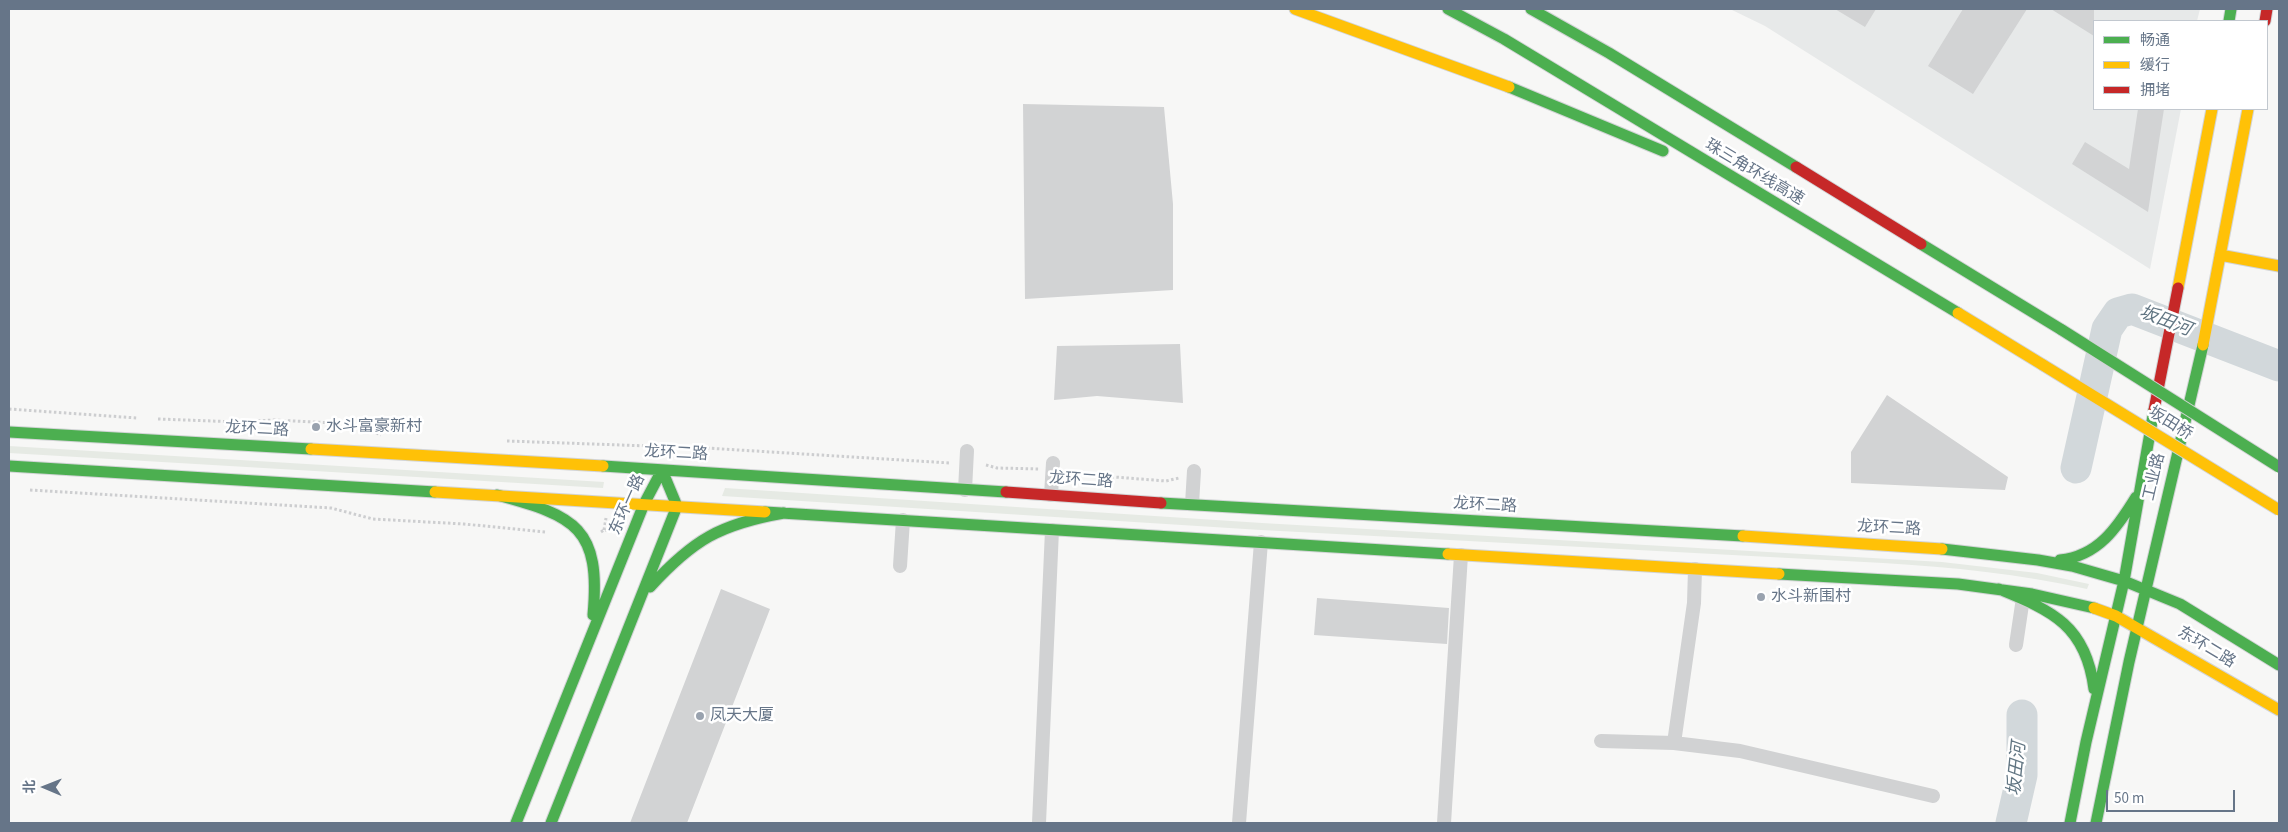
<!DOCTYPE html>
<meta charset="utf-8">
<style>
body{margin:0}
#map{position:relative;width:2288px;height:832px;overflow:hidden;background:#f7f7f6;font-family:"Source Sans 3","Noto Sans SC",sans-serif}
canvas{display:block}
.frame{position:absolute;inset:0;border:10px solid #667588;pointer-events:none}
.legend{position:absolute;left:2093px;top:20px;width:175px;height:90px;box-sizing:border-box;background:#fff;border:1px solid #c2c8cf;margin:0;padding:6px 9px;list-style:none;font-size:15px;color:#667588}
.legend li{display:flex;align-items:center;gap:10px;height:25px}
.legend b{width:25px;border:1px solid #c2c8cf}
.north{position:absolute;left:20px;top:762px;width:50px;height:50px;-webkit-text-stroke:4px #fff;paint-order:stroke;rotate:271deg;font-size:14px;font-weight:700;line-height:20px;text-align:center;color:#667588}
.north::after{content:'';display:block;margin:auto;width:18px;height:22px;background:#667588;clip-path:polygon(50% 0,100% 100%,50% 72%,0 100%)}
.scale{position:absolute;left:2106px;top:790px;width:129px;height:22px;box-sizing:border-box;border:2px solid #667588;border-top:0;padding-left:6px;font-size:15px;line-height:18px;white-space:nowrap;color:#667588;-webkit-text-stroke:4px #fff;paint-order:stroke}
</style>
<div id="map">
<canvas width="2288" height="832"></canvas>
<div class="frame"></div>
<ul class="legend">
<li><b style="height:6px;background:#4caf50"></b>畅通</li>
<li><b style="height:6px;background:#ffc107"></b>缓行</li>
<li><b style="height:6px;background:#c62828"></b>拥堵</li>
</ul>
<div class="north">北</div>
<div class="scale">50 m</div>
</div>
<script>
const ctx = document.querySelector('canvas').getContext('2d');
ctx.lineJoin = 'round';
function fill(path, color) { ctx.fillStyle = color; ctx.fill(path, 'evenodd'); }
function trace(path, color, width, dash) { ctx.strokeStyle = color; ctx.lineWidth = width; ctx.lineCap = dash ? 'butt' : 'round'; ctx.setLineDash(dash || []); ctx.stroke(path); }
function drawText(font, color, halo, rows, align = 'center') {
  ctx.font = font + ' "Source Sans 3","Noto Sans SC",sans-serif'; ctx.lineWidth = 5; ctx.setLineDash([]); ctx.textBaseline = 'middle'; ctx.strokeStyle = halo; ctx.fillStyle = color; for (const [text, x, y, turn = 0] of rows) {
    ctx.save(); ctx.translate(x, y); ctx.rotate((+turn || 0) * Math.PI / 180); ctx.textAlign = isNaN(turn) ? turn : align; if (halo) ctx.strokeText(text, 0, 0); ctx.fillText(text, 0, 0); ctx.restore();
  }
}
const built = new Path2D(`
 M1730,9H2200L2197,21H2094V109H2181L2150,269L1765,26Z`);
const green = new Path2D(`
 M9,446L604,482L603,488L9,453Z
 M725,488L1262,523L1942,562L2037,573L2089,584L2087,589C2020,574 1952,567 1883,563L1261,530L722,496Z`);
const river = new Path2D(`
 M2076,468L2107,329L2118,313L2132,309L2279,366
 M2011,823L2022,775V715`);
const building = new Path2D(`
 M1835,9H1876L1865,27Z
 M1963,9H2027L1973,94L1928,66Z
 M2051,9H2094V36Z
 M1023,104L1164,107L1173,204V290L1025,299Z
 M2138,109H2164L2148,212L2072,164L2085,142L2129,169Z
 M1180,344L1183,403L1097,396L1054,400L1057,346Z
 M1887,395L2008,477L2005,490L1851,483V452Z
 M721,589L770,609L687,823H630Z
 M1317,598L1449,608L1447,644L1314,635Z`);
const path = new Path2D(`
 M9,409L137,418
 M158,419L239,422L274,420L353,424L381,435
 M507,441L706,448L950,463
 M986,465L997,468L1040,469
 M1067,471L1076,474L1166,481L1179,478
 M30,490L331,508L373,519L464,524L545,532
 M604,530L606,518
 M601,532L604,530L614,531`);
const street = new Path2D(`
 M965,490L967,451
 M1051,495L1053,463
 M1192,504L1194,471
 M900,566L903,520
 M2016,645L2023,598
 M1601,741L1674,743L1740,751L1933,796
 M1674,743L1694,603L1695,569
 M1039,823L1052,530
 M1239,823L1261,542
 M1444,823L1461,555`);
const fast = new Path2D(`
 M1448,9L1504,39L1958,313
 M1531,9L1609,53L1796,167
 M2229,21L2231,9
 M1509,87L1663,151
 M1921,244L2062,330
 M9,432L311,449
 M9,466L435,492
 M603,466L1006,492
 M497,495C576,516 601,528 593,615
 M1161,503L1743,536
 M765,512L1448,554
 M1942,549L2038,560L2072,566L2124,581L2180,604L2279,665
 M2060,560C2098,556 2117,528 2136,497
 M1779,574L1958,584L2032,594L2094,608
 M650,587C693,540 720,524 784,513
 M1999,589C2053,611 2086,626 2094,689
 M516,823L644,504L662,470
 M551,823L677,506L662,470
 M2070,823L2086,742L2124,581L2154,410
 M2096,823L2129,662L2203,345`);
const slow = new Path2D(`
 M1295,9L1509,87
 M2220,255L2279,266
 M2178,288L2212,109
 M1958,313L2043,365
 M2203,345L2248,109
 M311,449L603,466
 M435,492L765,512
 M1743,536L1942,549
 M1448,554L1779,574
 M2094,608L2116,616L2279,710`);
const jam = new Path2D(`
 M2265,21L2267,9
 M1796,167L1921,244
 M2154,410L2178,288
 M1006,492L1161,503`);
const fastBridge = new Path2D(`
 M2062,330L2279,467`);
const slowBridge = new Path2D(`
 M2043,365L2279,510`);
const markers = [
 [316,427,5,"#99a2ae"],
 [1761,597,5,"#99a2ae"],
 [700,716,5,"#99a2ae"]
];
const streetNames = [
 ["珠三角环线高速",1754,173,31],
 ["坂田桥",2170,424,32],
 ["龙环二路",257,430,3],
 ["龙环二路",676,454,3],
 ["工业路",2155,477,-77],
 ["龙环二路",1081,481,4],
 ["东环一路",628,505,-66],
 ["龙环二路",1485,506,3],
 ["龙环二路",1889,529,3],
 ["东环二路",2206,648,31]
];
const poiNames = [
 ["水斗富豪新村",326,427],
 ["水斗新围村",1771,597],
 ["凤天大厦",710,716]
];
const waterNames = [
 ["坂田河",2165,322,21],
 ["坂田河",2018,769,-84]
];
fill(built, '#e7e9e9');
fill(green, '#e6eae4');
trace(river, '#d2d8db', 31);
fill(building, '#d2d3d4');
trace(fast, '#d2d4d6', 13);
trace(slow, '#d2d4d6', 13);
trace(jam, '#d2d4d6', 13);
trace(path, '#cdced0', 3, [2.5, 2.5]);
trace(street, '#d1d2d3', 14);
trace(fast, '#4caf50', 11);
trace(slow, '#ffc107', 11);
trace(jam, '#c62828', 11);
trace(fastBridge, '#d2d3d5', 13, []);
trace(slowBridge, '#d2d3d5', 13, []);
trace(fastBridge, '#4caf50', 11);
trace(slowBridge, '#ffc107', 11);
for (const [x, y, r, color] of markers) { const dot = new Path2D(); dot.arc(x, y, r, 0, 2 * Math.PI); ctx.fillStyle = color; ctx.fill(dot); trace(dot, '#fff', 2); }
drawText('16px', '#667588', '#fff', streetNames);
drawText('16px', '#667588', '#fff', poiNames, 'left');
drawText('italic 18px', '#627683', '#fff', waterNames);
</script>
